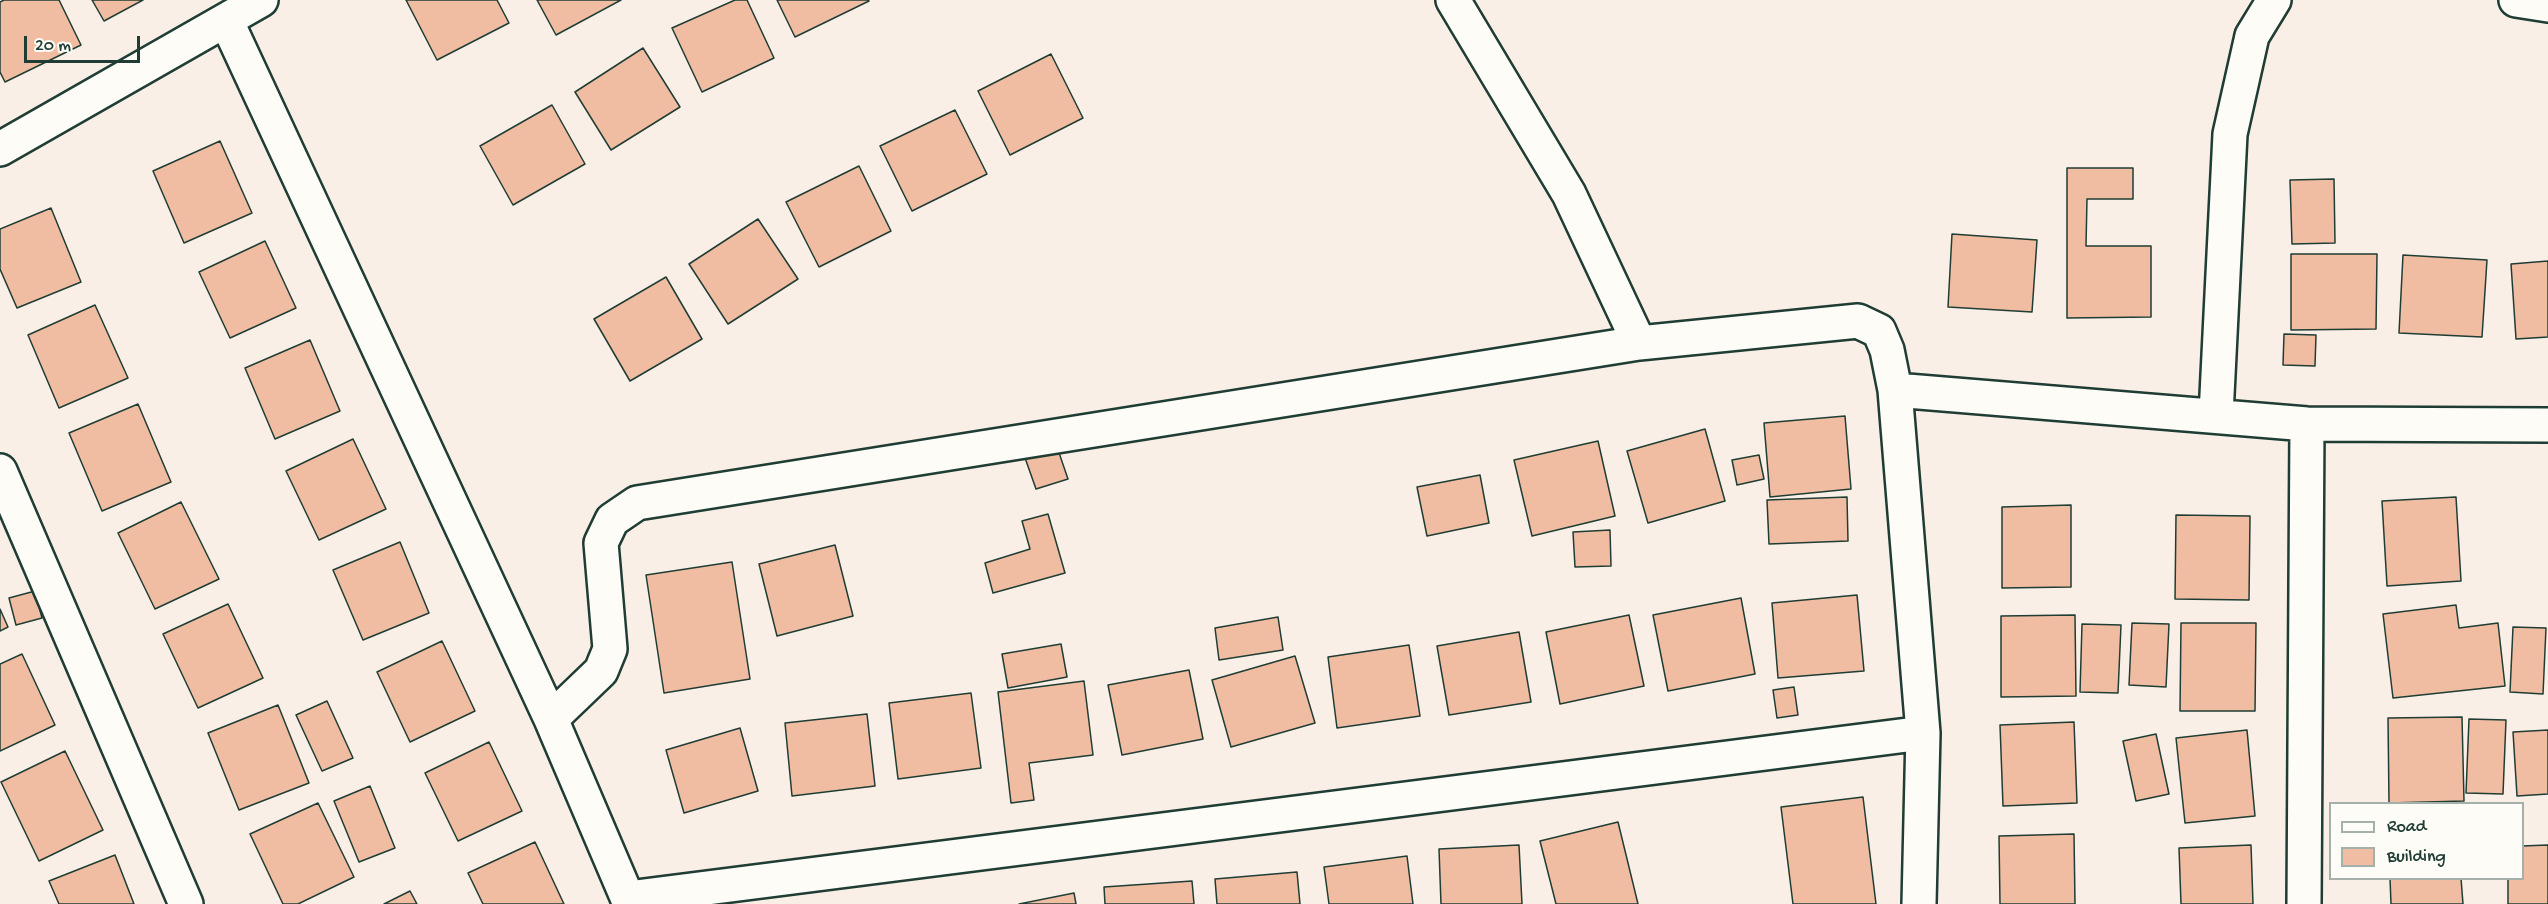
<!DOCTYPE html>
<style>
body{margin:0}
#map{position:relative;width:2548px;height:904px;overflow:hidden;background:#faefe6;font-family:"Gochi Hand",sans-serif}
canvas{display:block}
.legend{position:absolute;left:2329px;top:802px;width:195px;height:78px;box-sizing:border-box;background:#fdfcf7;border:2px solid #a4b0a9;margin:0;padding:8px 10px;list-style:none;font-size:18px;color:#1f3d34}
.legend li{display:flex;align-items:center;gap:12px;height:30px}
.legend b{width:30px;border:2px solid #a4b0a9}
.scale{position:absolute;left:24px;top:36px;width:116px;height:27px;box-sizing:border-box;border:3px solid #1f3d34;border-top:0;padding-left:8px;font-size:18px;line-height:21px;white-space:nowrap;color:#1f3d34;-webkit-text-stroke:4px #fdfcf7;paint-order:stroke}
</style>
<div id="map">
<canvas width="2548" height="904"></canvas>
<ul class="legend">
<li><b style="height:8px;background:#fdfcf7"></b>Road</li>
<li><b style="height:16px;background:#f0bda2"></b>Building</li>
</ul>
<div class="scale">20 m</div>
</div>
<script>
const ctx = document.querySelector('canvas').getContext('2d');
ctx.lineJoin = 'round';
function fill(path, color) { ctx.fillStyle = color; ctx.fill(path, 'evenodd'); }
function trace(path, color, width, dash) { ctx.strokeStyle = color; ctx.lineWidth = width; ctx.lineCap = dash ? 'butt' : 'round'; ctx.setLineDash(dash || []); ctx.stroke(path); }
const building = new Path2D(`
 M4,0H59L81,45L5,82L0,72V2Z
 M92,0H143L104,21Z
 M406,0H497L509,23L437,60Z
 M537,0H621L556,35Z
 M735,0H747L774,58L702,92L672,28Z
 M777,0H868L869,1L795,37Z
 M643,48L680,107L611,150L575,92Z
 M1051,54L1083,118L1010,155L978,91Z
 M552,105L585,164L513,205L480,146Z
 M955,110L987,174L912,211L880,146Z
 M220,141L252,213L184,243L153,171Z
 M859,166L891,231L819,267L786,202Z
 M2067,168H2133V199H2087L2086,246H2151V317L2067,318Z
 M2334,179L2335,243L2292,244L2290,180Z
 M51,208L81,282L17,308L0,269V229Z
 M758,219L798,279L728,324L689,264Z
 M1952,234L2037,240L2032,312L1948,307Z
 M265,241L296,308L230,338L199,272Z
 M2291,254H2377L2376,329L2291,330Z
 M2403,255L2487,260L2482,337L2399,333Z
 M2548,261V337L2516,339L2511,264Z
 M666,277L702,339L630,381L594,319Z
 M95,305L128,378L59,408L28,335Z
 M2284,334L2316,335L2315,366L2283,365Z
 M310,340L340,411L275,439L245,368Z
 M138,404L171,482L102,511L69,433Z
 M1845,416L1851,489L1770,497L1764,423Z
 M1705,429L1725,501L1648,523L1627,451Z
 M353,439L386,509L319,540L286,471Z
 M1598,441L1615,516L1532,536L1514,460Z
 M1056,444L1068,479L1036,489L1024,455Z
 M1759,455L1764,479L1737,485L1732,460Z
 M1480,475L1489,523L1427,536L1417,487Z
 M1847,497L1848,541L1769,544L1767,500Z
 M2456,497L2461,581L2387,586L2382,501Z
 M181,502L219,579L155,609L118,533Z
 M2071,505V587L2002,588V507Z
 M1048,514L1065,573L993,593L985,563L1030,549L1022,521Z
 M2176,515L2250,516L2249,600L2175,599Z
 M1610,530L1611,566L1575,567L1573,532Z
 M400,542L429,613L363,640L333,570Z
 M835,545L853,616L777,636L759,564Z
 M732,562L750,679L664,693L646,575Z
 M35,591L42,618L16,625L9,598Z
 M1857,595L1864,671L1778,678L1772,603Z
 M1741,598L1755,674L1668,691L1653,615Z
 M228,604L263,678L198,708L163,634Z
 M2456,605L2459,628L2498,623L2505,686L2393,698L2383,614Z
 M0,609L8,627L0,631Z
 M1629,615L1644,686L1560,704L1546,632Z
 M2075,615L2076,696L2001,697V616Z
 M1278,617L1283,650L1219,660L1215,628Z
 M2132,623L2169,624L2166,687L2129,685Z
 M2181,623H2256L2255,711H2180Z
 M2082,624L2121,625L2118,693L2080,692Z
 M2513,627L2546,628L2543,694L2510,692Z
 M1519,632L1531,702L1449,715L1437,646Z
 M442,641L475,711L410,742L377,672Z
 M1061,644L1067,677L1008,688L1002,654Z
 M1409,645L1420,716L1337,728L1328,657Z
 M22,654L55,725L0,751V664Z
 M1295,656L1315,723L1231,747L1212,680Z
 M1189,670L1203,739L1122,755L1108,685Z
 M1084,681L1093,755L1029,763L1034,800L1011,803L998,692Z
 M1794,687L1798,715L1777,718L1773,690Z
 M971,693L981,768L898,779L889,703Z
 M327,701L353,758L322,771L296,715Z
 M278,705L309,783L239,810L208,733Z
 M867,714L875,786L792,796L785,723Z
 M2462,717L2464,801L2389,803L2388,718Z
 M2469,719L2506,720L2503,794L2466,793Z
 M2074,722L2077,803L2003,806L2000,725Z
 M740,728L758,791L684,813L666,750Z
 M2247,730L2255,816L2185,823L2176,738Z
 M2548,730V794L2517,796L2513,732Z
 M2156,734L2169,794L2136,801L2123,741Z
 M489,742L522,811L458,841L425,773Z
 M65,751L103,830L39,861L1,782Z
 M370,786L395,848L359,862L334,801Z
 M1863,797L1876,904H1793L1781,807Z
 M318,803L354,877L298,904H283L250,834Z
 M1618,822L1638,904H1556L1540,841Z
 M2074,834L2075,904H2000L1999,836Z
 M535,842L564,904H483L468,873Z
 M1519,845L1522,904H1441L1439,849Z
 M2251,845L2253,904H2181L2179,848Z
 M2548,845V904H2508V878H2522V846Z
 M115,855L134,904H59L49,881Z
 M1407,856L1413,904H1329L1324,867Z
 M1297,872L1300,904H1217L1215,879Z
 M2390,878H2461L2463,904H2391Z
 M1192,881L1194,904H1105L1104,887Z
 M410,891L417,904H384Z
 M1074,893L1076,904H1019Z`);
const minor = new Path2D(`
 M1453,0L1569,194L1639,343
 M2516,0L2548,5
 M226,20L551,719L630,904
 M0,149L261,0
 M2216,415L2230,134L2252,36L2274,0
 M0,471L186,904
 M551,719L601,671L610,649L601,543L612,520L637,503L1639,343L1858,321L1879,331L1887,350L1895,390
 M628,898L1923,733
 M1919,904L1923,733L1895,390L2307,424L2548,425
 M2304,904L2307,424`);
fill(building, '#f0bda2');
trace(building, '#1f3d34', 1.5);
trace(minor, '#1f3d34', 38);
trace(minor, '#fdfcf7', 33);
</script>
